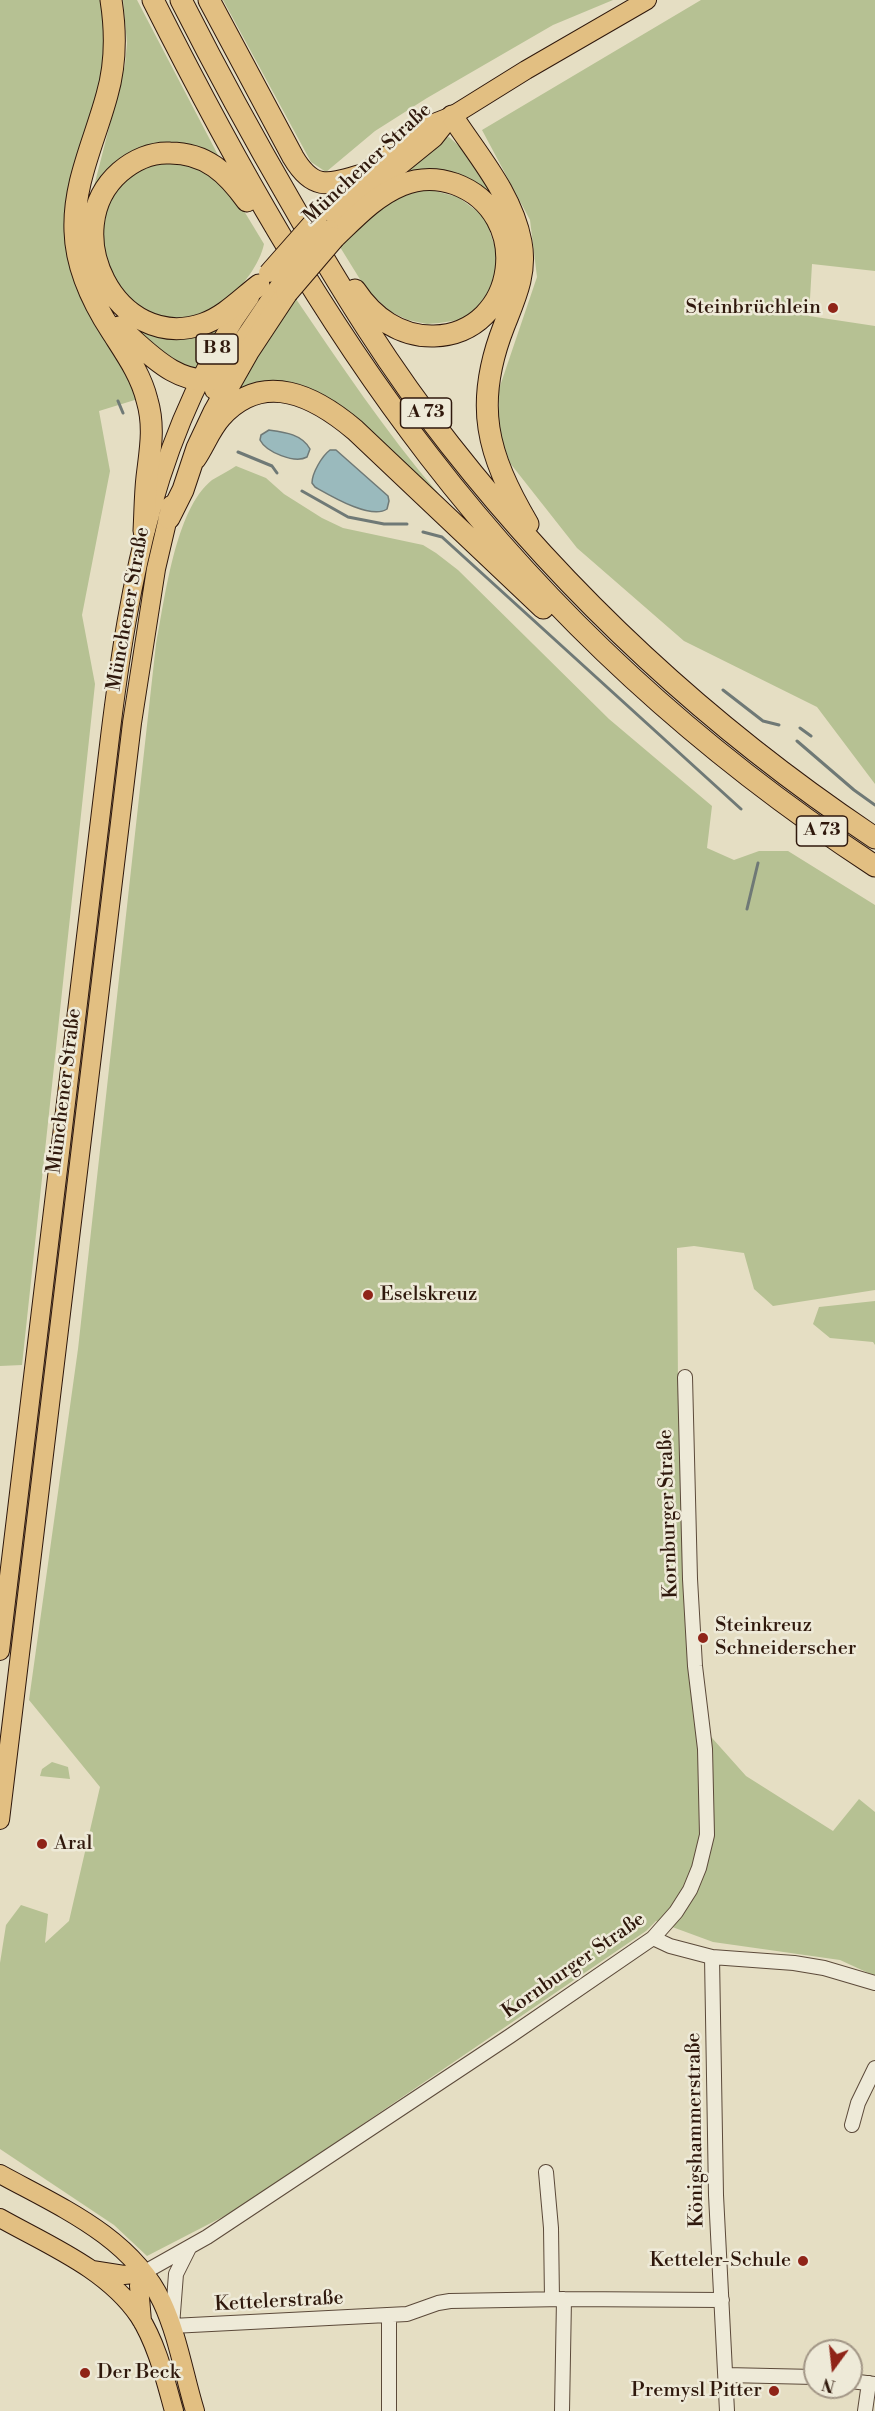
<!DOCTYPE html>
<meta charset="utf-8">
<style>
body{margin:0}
#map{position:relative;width:875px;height:2411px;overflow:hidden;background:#e5dec3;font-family:"Libre Bodoni",serif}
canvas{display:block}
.north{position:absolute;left:803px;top:2339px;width:60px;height:60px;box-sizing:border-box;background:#eeead8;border:2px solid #a29686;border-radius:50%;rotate:195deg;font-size:16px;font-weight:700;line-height:24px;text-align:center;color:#2f180c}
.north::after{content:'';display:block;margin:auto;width:21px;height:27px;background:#8f2418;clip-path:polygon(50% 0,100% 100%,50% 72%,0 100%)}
</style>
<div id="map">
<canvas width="875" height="2411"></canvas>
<div class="north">N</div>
</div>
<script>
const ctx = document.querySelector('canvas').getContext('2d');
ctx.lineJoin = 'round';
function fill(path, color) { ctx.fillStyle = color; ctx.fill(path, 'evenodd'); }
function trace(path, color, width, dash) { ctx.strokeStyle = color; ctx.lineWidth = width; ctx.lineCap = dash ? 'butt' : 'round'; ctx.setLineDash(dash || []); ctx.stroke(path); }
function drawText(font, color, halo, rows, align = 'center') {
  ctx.font = font + ' "Libre Bodoni",serif'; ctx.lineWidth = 5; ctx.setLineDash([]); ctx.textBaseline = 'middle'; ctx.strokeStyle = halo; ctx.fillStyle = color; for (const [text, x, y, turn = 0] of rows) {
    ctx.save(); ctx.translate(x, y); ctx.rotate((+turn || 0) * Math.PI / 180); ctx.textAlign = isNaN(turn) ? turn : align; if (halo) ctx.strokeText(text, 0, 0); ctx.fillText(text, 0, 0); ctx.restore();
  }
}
const green = new Path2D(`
 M0,0H106L108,68L67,209L116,351L138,399L99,411L110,471L82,615L95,684L22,1365L0,1366Z
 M123,0H137L219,157L165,144L88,210L125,65L127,43Z
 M223,0H613L553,25L427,98L375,131L326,172L311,162Z
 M701,0H875V271L812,264L809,316L875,326V784L817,707L684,641L577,548L510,463L499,432V389L537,277L530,220L482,130Z
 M449,137L459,146L497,201L480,192L393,184L443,139Z
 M167,161L206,169L241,206L264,244C260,264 242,287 227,300C193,329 152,323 122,291C107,275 98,234 105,213C108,201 114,192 124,183C129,178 134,170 141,168C149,164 159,163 167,161Z
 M431,190L458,197L485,217L499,259L494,283L476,310L459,320L439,323L427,324L408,320L391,312L366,289L340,247C367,222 392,192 431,190Z
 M296,299C341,365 385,431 437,492V495C408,468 326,382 289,384C271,384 250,392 231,397L293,301Z
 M123,315L222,326L198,367L193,371L145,340Z
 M236,466L266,478L284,494L322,518L343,528L423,545L436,553L458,570L609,719L712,806L707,848L734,860L759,851H788L875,905V1290L773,1306L754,1289L744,1253L694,1246L677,1248L678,1383L696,1720L746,1776L833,1831L859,1799L875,1812V1976L840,1960L713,1942L656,1921L646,1931L238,2209L147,2256L114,2225L0,2149V1963L6,1925L21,1905L48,1914L45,1943L69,1921L100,1787L29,1700L78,1349L156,644C165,599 175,509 212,480C220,475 229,471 236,466Z
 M875,1301V1345L873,1342L830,1338L813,1324L819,1307Z
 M52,1762L68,1767L70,1779L40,1776L42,1769Z`);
const water = new Path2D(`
 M269,430C284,432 302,434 310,449L307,457C295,464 266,452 260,440L261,435Z
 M330,450H336L388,496L389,501L387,509C371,520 331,496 315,487L312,483C312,473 322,456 330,450Z`);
const stream = new Path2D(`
 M118,401L123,413
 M238,452L272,466L277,473
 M302,491L348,517L384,524H407
 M423,532L442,537L741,809
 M723,690L763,721L779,725
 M800,728L811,736
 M797,741L854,790L875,805
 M747,909L758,863`);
const minor = new Path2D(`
 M653,1938L670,1946L712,1957L794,1963L824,1968L875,1983
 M712,1957L716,2195L727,2411
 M852,2125L858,2103L875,2068
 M546,2172L551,2228L552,2299
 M189,2248L176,2274L172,2326L407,2314L438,2303L450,2301L564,2299L722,2300
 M143,2273L207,2237L510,2036L653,1938L676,1912L690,1890L699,1868L707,1835L705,1749L695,1666L690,1579L685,1377
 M389,2315V2411
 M726,2375L815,2377
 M851,2381L875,2384
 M562,2411L564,2299
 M865,2411L869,2383`);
const major = new Path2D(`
 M320,214L362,175L424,127L452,116L526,70L647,0
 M334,224L376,185L434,138L449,119
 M214,390L239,346L280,285
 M0,1651L110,737C129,582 156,427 250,297
 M0,1820L132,723L156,569L171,505
 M0,2174C58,2206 132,2237 162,2302C178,2336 184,2375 195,2411
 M0,2218C48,2245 107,2269 139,2316C157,2344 165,2379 174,2411
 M92,2270L124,2275L143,2273
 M142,2321L139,2286L143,2273`);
const highway = new Path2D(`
 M111,0C116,32 116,64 107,95C95,140 73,183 75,231C76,266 93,303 112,332C126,354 141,375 147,400C155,427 150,451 147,477C145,495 145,513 144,531
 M153,0C233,159 320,315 429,456C553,617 705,755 875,866
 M181,0C216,69 253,137 292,204C340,288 390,369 450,445C570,598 713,730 875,838
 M209,0L293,157C313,191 328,185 362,175
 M452,116C478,156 512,194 521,242C527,273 515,298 504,326C473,405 487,454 528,524
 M247,201C227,173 206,153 170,153C152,152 134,160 120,172C55,229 116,354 203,324C224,317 242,298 259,285
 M334,238C355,218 375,196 402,185C419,178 438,178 455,184C534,213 519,333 434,336C400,337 373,317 355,290
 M119,327C146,351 181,391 221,377
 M195,459C204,446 210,429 221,417C264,369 316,397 355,430L543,608
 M169,518L183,490L197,448L214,412L248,352L287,293`);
const majorBridge = new Path2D(`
 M268,273L320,214
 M280,285L329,229`);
const highwayBridge = new Path2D(`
 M287,293L334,238`);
const markers = [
 [833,308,6,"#8f2418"],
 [368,1295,6,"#8f2418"],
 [703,1638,6,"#8f2418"],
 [42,1844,6,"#8f2418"],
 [803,2261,6,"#8f2418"],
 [85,2373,6,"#8f2418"],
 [774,2391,6,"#8f2418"]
];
const shields = [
 [217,349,42],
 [426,413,51],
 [822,831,51]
];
const shieldNames = [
 ["B 8",217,349],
 ["A 73",426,413],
 ["A 73",822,831]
];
const streetNames = [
 ["Münchener Straße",368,164,-43],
 ["Münchener Straße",129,609,-80],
 ["Münchener Straße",65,1091,-83],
 ["Kornburger Straße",669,1514,-92],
 ["Kornburger Straße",574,1966,-35],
 ["Königshammerstraße",696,2130,-91],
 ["Kettelerstraße",279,2302,-3]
];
const poiNames = [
 ["Steinbrüchlein",821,308,"right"],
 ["Eselskreuz",380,1295],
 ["Steinkreuz",715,1626],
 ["Schneiderscher",715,1649],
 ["Aral",54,1844],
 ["Ketteler-Schule",791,2261,"right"],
 ["Der Beck",97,2373],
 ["Premysl Pitter",762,2391,"right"]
];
fill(green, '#b6c193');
fill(water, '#9ababd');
trace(water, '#6f7976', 1.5);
trace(stream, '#6f7976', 3);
trace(minor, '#5c4a3a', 16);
trace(major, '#2f180c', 20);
trace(highway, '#2f180c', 23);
trace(minor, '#eeead8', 14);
trace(major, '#e2bf82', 18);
trace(highway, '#e2bf82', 21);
trace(majorBridge, '#2f180c', 20, []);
trace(highwayBridge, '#2f180c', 23, []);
trace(majorBridge, '#e2bf82', 18);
trace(highwayBridge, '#e2bf82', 21);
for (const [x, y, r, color] of markers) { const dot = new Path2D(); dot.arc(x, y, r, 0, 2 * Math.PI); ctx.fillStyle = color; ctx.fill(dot); trace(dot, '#eeead8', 2); }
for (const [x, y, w] of shields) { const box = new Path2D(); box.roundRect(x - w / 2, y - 15, w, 30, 4.5); ctx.fillStyle = '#eeead8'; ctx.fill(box); trace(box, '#2f180c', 1.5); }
drawText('bold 18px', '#2f180c', null, shieldNames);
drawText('20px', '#2f180c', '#eeead8', streetNames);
drawText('20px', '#2f180c', '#eeead8', poiNames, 'left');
</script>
